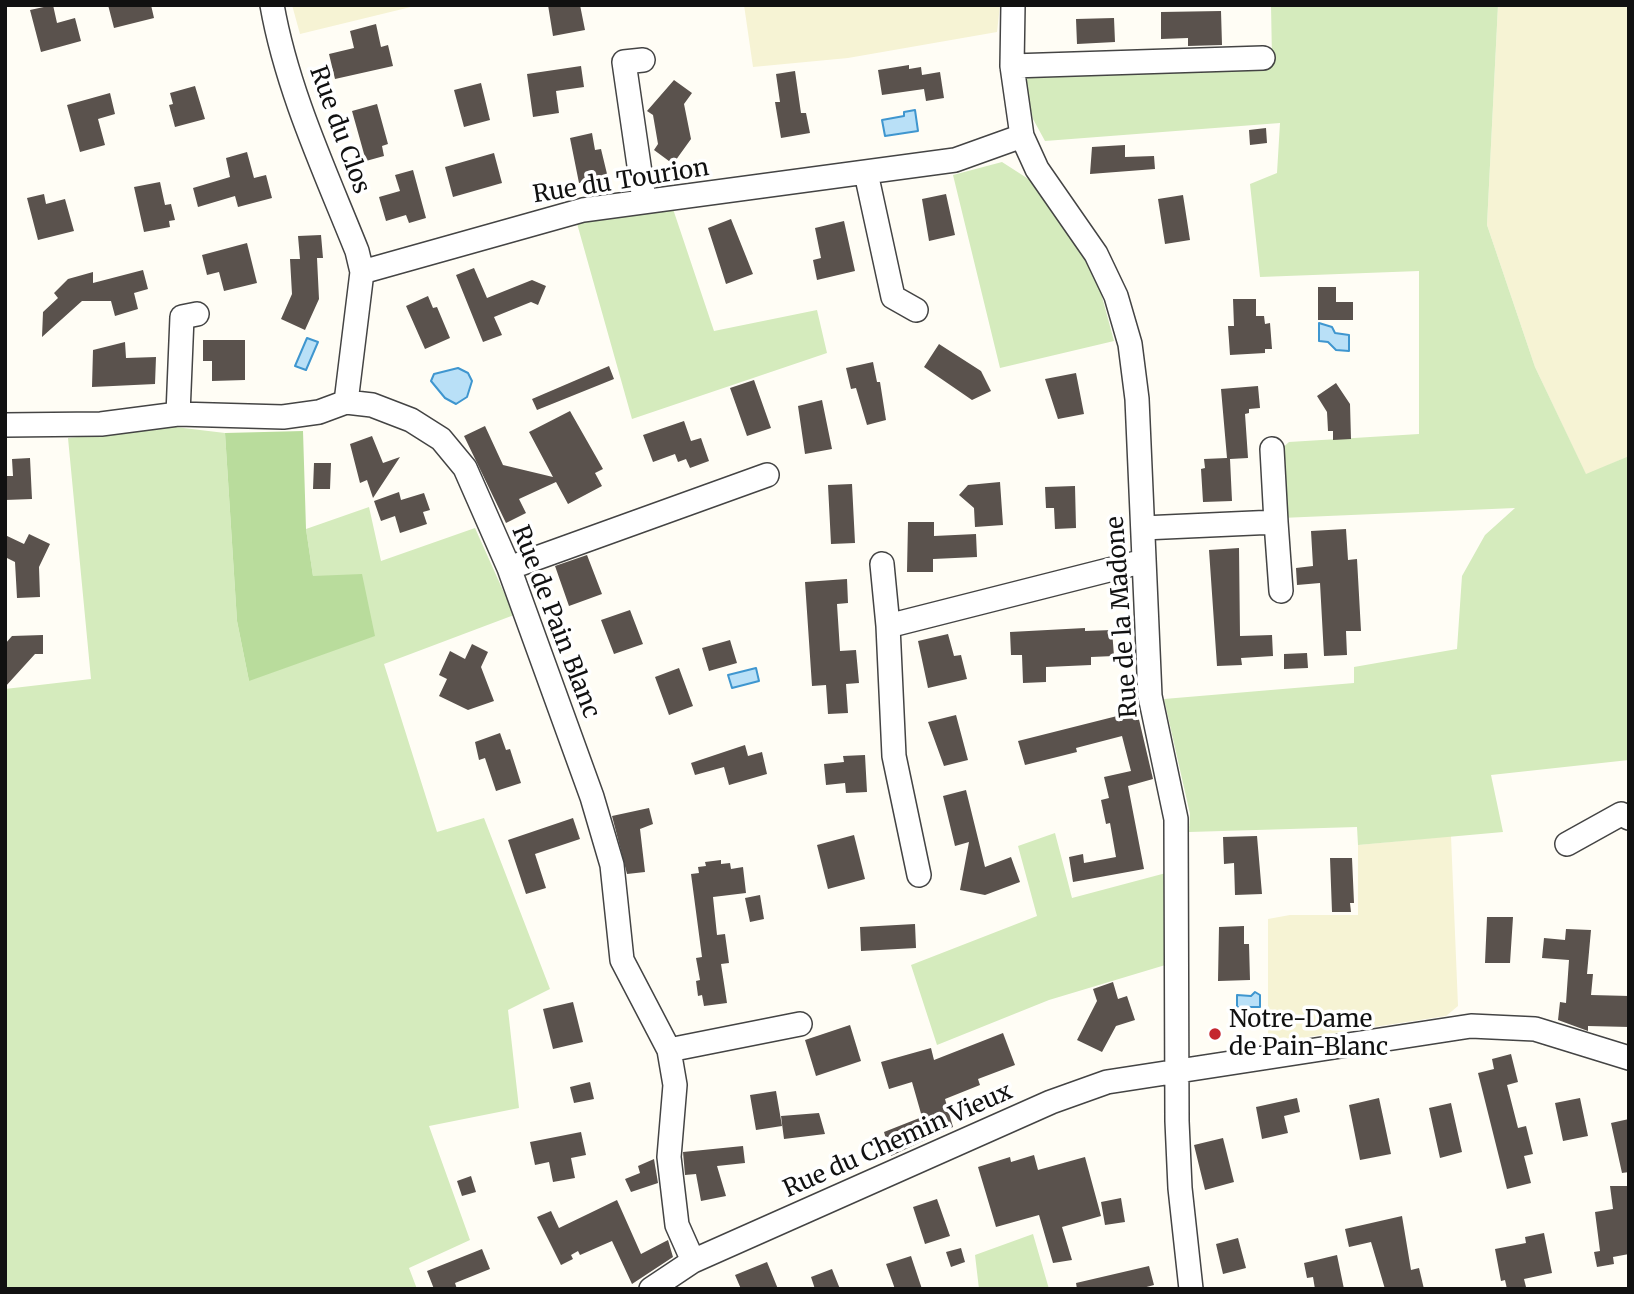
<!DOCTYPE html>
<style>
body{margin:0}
#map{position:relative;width:1634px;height:1294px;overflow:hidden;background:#fffdf5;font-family:Merriweather,serif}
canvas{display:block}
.frame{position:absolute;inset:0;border:7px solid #111;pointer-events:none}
</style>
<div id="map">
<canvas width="1634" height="1294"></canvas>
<div class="frame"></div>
</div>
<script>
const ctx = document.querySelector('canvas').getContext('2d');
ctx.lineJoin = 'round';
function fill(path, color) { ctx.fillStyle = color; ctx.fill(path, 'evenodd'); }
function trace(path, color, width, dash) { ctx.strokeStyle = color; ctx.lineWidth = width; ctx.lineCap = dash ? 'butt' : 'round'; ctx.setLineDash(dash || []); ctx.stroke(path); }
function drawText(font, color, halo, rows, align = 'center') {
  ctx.font = font + ' Merriweather,serif'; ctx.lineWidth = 7; ctx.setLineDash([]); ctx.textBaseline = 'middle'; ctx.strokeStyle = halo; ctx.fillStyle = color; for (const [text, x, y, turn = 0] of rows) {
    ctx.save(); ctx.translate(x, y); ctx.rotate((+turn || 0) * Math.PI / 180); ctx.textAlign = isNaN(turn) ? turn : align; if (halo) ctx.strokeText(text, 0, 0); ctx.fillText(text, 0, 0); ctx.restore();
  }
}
const farmland = new Path2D(`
 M292,5H419L300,34Z
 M744,5H1000L997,32L848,58L753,67Z
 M1498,5H1629V456L1586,475L1535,367L1487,225Z
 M1451,836L1458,1006L1446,1016L1268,1043V919L1290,915H1358V845Z`);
const green = new Path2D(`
 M1271,5H1498L1487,225L1535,367L1586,474L1629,456V760L1491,775L1503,832L1358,845L1357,827L1189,832L1190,814L1164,699L1354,683V667L1457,649L1462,576L1485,535L1515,508L1281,518L1278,452L1289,442L1419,434V271L1260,277L1250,184L1277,173L1280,123L1045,141L1033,119L1022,73L1272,59Z
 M1002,162L1030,180L1070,236L1098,282L1114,341L1000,368L953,175Z
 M673,209L714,331L817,310L827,353L632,419L576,220Z
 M175,427L225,433L237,621L249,681L313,576L306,529L369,507L381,561L475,528L514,615L384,664L437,832L484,818L550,989L508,1010L519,1108L429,1126L470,1240L409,1268L417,1289H5V689L91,679L68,438Z
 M1055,833L1072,898L1166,873L1172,963L1049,1000L937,1045L911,965L1037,916L1018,846Z
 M1033,1234L1049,1289H979L975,1255Z`);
const forest = new Path2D(`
 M303,431L306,529L313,576L362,574L375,636L249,681L237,621L225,433Z`);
const water = new Path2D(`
 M915,110L918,131L885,136L882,120L904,116V112Z
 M1319,323L1332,327L1335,333L1349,335V351L1336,350L1328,342L1319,341Z
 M307,338L318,342L306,370L295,366Z
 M458,368L468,373L472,381L467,397L456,404L445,398L431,381L434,374Z
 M756,668L759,681L732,688L728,675Z
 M1255,992L1260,995V1007H1237V995L1251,996Z`);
const building = new Path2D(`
 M53,5L57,23L75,18L81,41L41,52L30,10Z
 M108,5H151L154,18L114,28Z
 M548,5H580L585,30L553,36Z
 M1221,11L1222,45L1188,46V38L1161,39V12Z
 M1114,18L1115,42L1077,44L1076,19Z
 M376,24L381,47L388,45L393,66L335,79L329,54L354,48L350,31Z
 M909,65V69L921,67L922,75L940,72L944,98L926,101L924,89L882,95L878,70Z
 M581,66L584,87L556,91L559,113L533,117L527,74Z
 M795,71L801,113H806L810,133L781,138L775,102H780L776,74Z
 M674,80L692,93L684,104L691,139L673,164L654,150L658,144L653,115L647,111Z
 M481,83L490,120L464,127L454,90Z
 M195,86L205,119L175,127L169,105L173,104L170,93Z
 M110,93L115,114L98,119L105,145L80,152L67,105Z
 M377,104L388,144L382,146L384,156L366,161L352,111Z
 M1266,128L1267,143L1250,145L1249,130Z
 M592,133L595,150L601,149L608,178L579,183L570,138Z
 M1125,145V157L1154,156L1155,169L1090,174L1092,147Z
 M247,152L254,178L266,175L272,198L238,207L235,196L198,207L193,188L230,177L226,158Z
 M494,153L502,183L453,197L445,167Z
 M413,170L426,218L409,223L406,215L386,221L379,197L400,191L395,175Z
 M160,182L165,205L171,204L175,220L169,221L170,227L144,232L134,187Z
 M44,194L46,204L65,199L74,231L38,240L27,198Z
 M946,194L955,235L929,241L922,199Z
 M1183,195L1190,240L1165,244L1158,199Z
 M731,219L753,274L726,284L708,228Z
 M844,221L855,271L817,280L813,260L821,258L815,228Z
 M321,235L323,258H317L319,299L305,330L281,319L292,294L290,259H300L298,236Z
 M247,243L257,283L224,291L219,272L207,275L202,255Z
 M474,268L487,298L532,280L546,286L538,305L531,302L494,317L502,335L483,342L456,275Z
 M143,270L148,289L134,293L138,309L115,316L111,301H82L42,337L43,312L58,298L54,293L68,279L93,272V283Z
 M1318,287H1336V302H1353V320H1318Z
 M428,296L433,308L437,307L450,338L425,349L406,306Z
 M1233,299H1256V316H1264L1265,324L1270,323L1272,349H1265V353L1230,355L1228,326H1234Z
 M203,340H245V380L212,381V361H203Z
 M125,342L126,358L156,357L155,384L92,387L93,350Z
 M939,344L981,371L991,391L972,400L924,367Z
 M873,362L877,382H880L886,420L867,425L856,388L851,389L846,368Z
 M609,366L614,379L537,410L532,399Z
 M1076,373L1084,414L1058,419L1045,379Z
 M754,380L771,428L747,436L730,388Z
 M1336,383L1350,404L1351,439L1333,440V431H1328L1327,412L1317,396Z
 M1258,386L1260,408L1249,409V413L1245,414L1248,458L1230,459L1232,501L1203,502L1201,469L1205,468L1204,459L1227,458L1221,389Z
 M822,400L832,449L805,454L798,406Z
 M570,411L603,469L595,473L602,486L568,504L556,482L519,499L526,513L506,523L464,436L485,426L503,465L553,477L529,432Z
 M684,421L691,441L701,438L709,461L690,468L686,459L678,462L675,454L653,462L643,435Z
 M372,436L383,463L400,457L373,498L367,480L360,483L350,444Z
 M30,458L32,499L5,500V476H13L12,459Z
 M314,463H331L330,489H313Z
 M1000,482L1003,525L975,527L974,508L959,495L968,485Z
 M852,484L855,543L831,544L828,485Z
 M1075,486L1076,528L1055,529L1054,508H1046L1045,487Z
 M399,492L401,500L424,493L430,510L423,512L427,524L400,533L395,516L381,521L374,501Z
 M908,522H934V536L976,534L977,557L933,559V572H907Z
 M1346,529L1348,560L1357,559L1361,631H1346L1347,655L1324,656L1320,583L1297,585L1296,568L1313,566L1311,531Z
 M29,534L50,544L39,567L40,597L17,598L15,562L5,557V535L24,544Z
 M1239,548L1240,636L1272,635L1273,656L1241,658L1242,665L1217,666L1209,550Z
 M587,555L602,594L569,606L555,566Z
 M847,579L848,603L837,604L840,651L856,650L859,683L846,684L848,713L828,714L826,685L812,686L805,582Z
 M630,610L643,644L614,654L601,620Z
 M1085,628V631L1112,630L1114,656L1091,657V665L1046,667V682L1023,683L1022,655H1011L1010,632Z
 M948,634L954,656L961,655L967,679L928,688L918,641Z
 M43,635V654H35L5,687V644L12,636Z
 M730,640L737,663L709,671L702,648Z
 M472,644L488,652L481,667L494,701L468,710L439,696L447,679L439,675L450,651L465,659Z
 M1307,653L1308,668L1284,669V654Z
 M679,668L693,706L669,715L655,677Z
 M1137,711L1153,779L1128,786L1144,869L1073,882L1069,857L1083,854L1084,863L1116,857L1110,823L1106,824L1101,800L1109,798L1104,777L1131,771L1122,736L1076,748L1077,752L1025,765L1018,741Z
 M956,715L968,760L944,766L928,722Z
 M500,733L506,750L510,749L521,783L496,791L485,758L479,760L475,742Z
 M745,745L748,756L762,752L767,774L729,785L724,767L695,775L691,763Z
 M865,755L867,792L846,793L845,783L826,785L824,764L844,762L843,756Z
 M966,790L985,867L1011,857L1020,882L985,895L960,890L969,842L955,846L943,796Z
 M649,808L653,824L640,829L645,872L627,874L612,816Z
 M573,818L580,839L535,854L546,888L526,894L508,840Z
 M854,835L865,879L828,889L817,845Z
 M1257,836L1262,894L1235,895L1234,863L1224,864L1223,837Z
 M1330,858H1352L1354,903H1350L1351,912H1332Z
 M721,860V864L730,863L731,869L743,867L746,893L713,897L717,935L725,934L729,963L721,964L727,1003L704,1006L702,995L698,996L696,981L700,980L696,958L702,957L691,874L699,873L698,867L706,866L705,862Z
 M760,895L764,919L750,922L745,898Z
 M1487,917H1513L1510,963H1485Z
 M915,924L916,948L861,951L860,927Z
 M1244,926V944H1249L1250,980L1218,981L1219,927Z
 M1566,929L1591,930L1587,974H1593L1591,995L1629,996V1027L1588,1026V1031L1558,1020L1560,1002L1566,1003L1569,960L1542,958L1544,938L1565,940Z
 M1113,982L1118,999L1127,996L1135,1020L1116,1026L1102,1052L1077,1040L1097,1001L1093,989Z
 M573,1002L583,1042L553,1049L543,1009Z
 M850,1025L861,1061L816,1076L805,1040Z
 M1003,1033L1015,1065L978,1079L980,1085L945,1099L953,1127L891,1156L884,1132L922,1117L912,1082L889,1089L881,1062L931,1048L934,1060Z
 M1511,1054L1518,1082L1507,1085L1518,1128L1526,1126L1533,1154L1524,1156L1531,1183L1507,1189L1478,1073L1494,1069L1492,1059Z
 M590,1082L594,1099L574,1103L570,1087Z
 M776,1091L782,1126L756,1130L750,1095Z
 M1297,1098L1300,1112L1284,1116L1288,1133L1262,1139L1256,1107Z
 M1379,1098L1391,1154L1360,1160L1349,1105Z
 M1580,1098L1588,1136L1563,1141L1555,1103Z
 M1451,1103L1462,1152L1440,1158L1429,1108Z
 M819,1113L825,1134L784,1139L781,1116Z
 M1629,1119V1172L1622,1173L1611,1123Z
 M581,1132L586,1155L571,1158L575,1178L553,1182L549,1162L535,1165L530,1142Z
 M1223,1138L1234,1182L1205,1190L1194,1145Z
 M743,1146L745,1163L717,1166L726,1196L701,1201L696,1174L685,1175L683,1152Z
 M1034,1155L1038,1170L1085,1157L1101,1216L1062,1227L1072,1260L1053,1263L1039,1215L996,1227L978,1167L1010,1157L1011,1162Z
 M654,1159L658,1183L631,1192L625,1179L640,1173L638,1166Z
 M471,1176L476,1192L462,1196L457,1181Z
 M1610,1186H1629V1254L1613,1257L1614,1264L1597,1267L1594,1252L1600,1251L1595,1212L1613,1209Z
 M1121,1198L1125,1222L1105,1225L1101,1202Z
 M937,1199L950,1236L925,1244L913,1207Z
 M617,1200L641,1254L668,1240L673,1257L632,1284L612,1241L580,1255L578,1251L571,1255L573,1259L561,1265L537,1217L551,1211L559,1228Z
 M1402,1216L1411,1270L1419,1268L1424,1289H1385L1371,1242L1349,1247L1345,1229Z
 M1544,1233L1552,1273L1524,1279L1526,1287L1507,1289L1505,1280L1501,1281L1495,1249L1526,1243L1525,1237Z
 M1238,1238L1246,1268L1223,1274L1216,1244Z
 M961,1248L965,1262L951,1267L946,1252Z
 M482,1249L490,1269L455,1283L457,1289H434L427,1271Z
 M1337,1255L1344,1289H1315L1313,1277L1307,1278L1304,1263Z
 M911,1256L922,1289H895L886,1264Z
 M767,1262L778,1289H741L735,1275Z
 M1149,1266L1154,1285L1139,1289H1077L1076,1283Z
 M832,1269L840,1289H815L811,1277Z`);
const minor = new Path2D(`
 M272,5C287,90 325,171 357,251L362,272
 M1013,5L1012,66L1022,136L1037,169L1096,254L1116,296L1130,344L1137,399L1150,696L1176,819L1177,1121L1180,1188L1191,1289
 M643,60L624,62L644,200
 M1012,66L1263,58
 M866,173L893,297L916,310
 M346,402L362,272L583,210L955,160L1022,136
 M178,414L182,317L197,314
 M5,425L101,424L178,414L283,417L319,412L346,402L372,405L411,420L441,439L465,468L509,568L592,797L612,865L622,960L669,1050L675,1085L669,1157L677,1225L693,1261
 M1276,522L1281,591
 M1143,528L1276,522L1272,449
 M882,564L888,626
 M509,568L767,475
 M1567,844L1621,814L1629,818
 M919,875L894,756L888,626L1144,561
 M669,1050L800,1024
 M651,1289L693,1261L1051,1102L1107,1082L1471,1026L1535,1029L1629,1058`);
const markers = [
 [1215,1034,7,"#c4262e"]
];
const streetNames = [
 ["Rue du Clos",339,130,70],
 ["Rue du Tourion",621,182,-9],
 ["Rue de la Madone",1123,617,-94],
 ["Rue de Pain Blanc",555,622,69],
 ["Rue du Chemin Vieux",898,1141,-24]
];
const poiNames = [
 ["Notre-Dame",1229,1020],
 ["de Pain-Blanc",1229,1048]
];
fill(farmland, '#f6f3d4');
fill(green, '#d5ebbd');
fill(forest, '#b9dc9c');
fill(water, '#b9e0f7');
trace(water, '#3f96cf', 2);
fill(building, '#5a524d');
trace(minor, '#444', 26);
trace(minor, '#fff', 23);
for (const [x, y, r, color] of markers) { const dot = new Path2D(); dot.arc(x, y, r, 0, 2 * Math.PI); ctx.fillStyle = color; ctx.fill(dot); trace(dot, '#fff', 2.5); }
drawText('24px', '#111', '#fff', streetNames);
drawText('24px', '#111', '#fff', poiNames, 'left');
</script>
